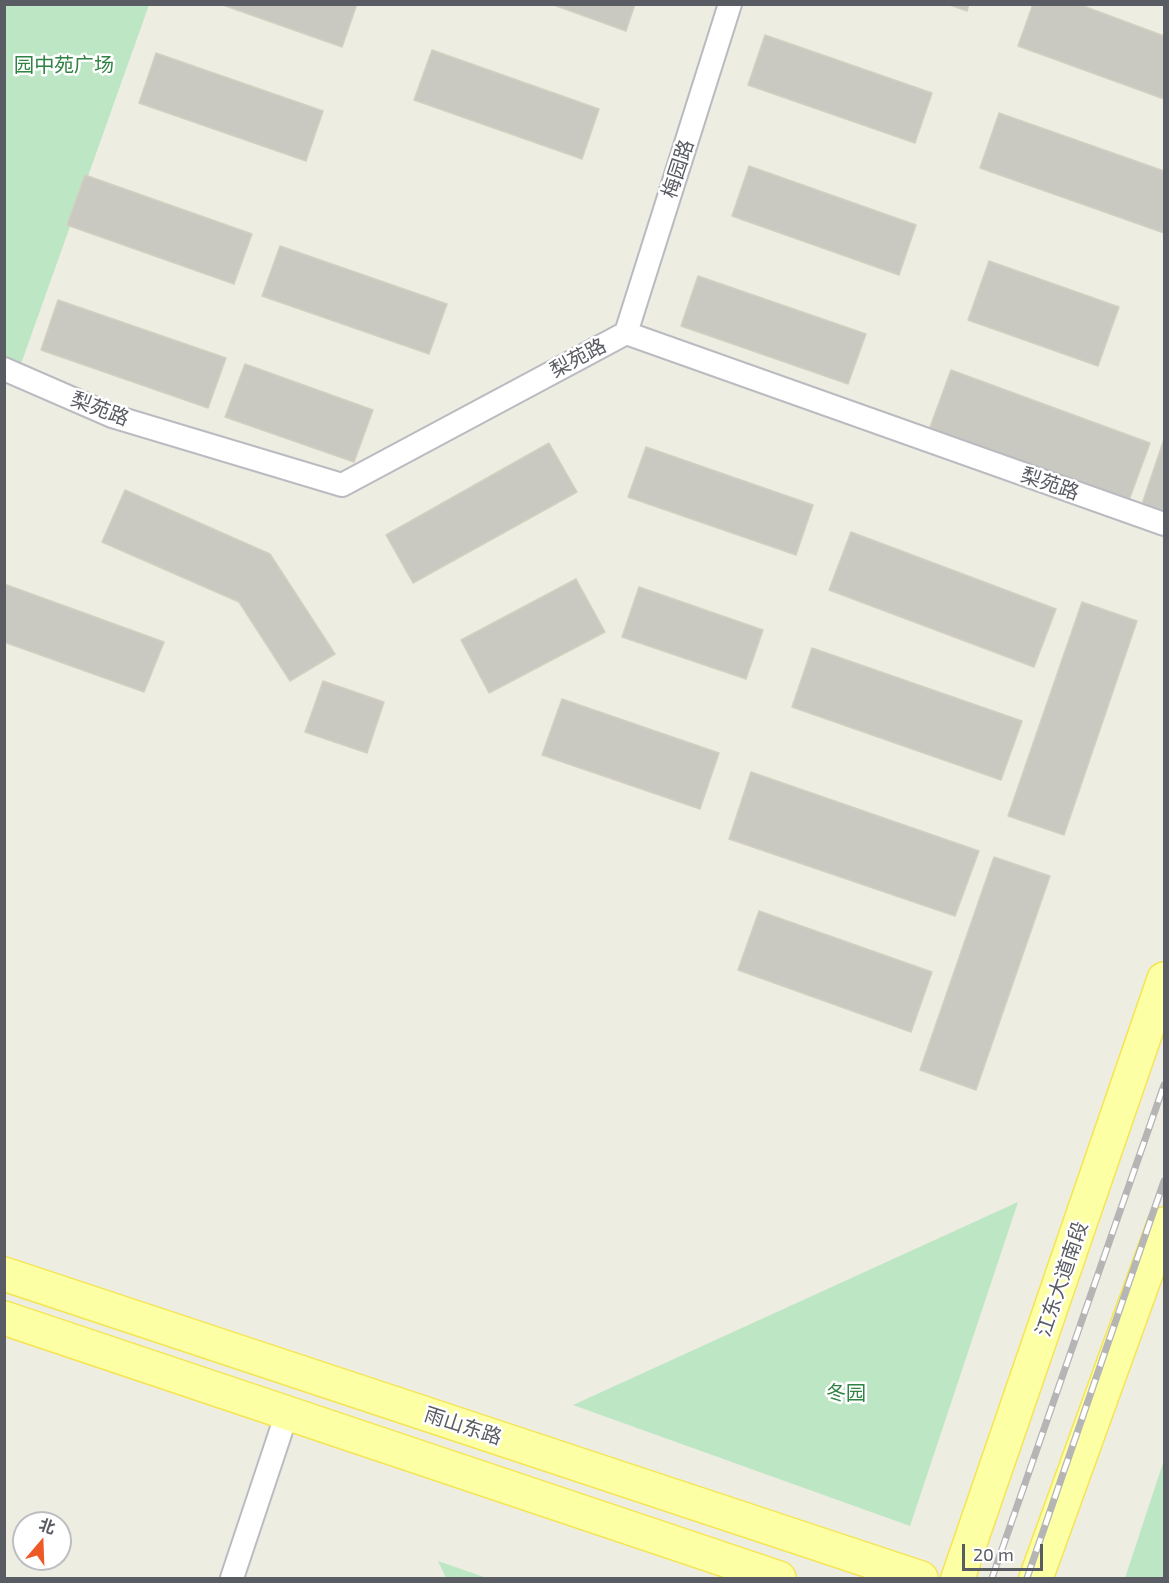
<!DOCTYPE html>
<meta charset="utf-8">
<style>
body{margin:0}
#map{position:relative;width:1169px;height:1583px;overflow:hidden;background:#eeede2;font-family:"Exo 2","Noto Sans SC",sans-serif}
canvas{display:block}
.frame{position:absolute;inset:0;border:6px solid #5a5c63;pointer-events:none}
.north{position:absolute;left:12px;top:1511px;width:60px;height:60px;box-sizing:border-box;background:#fff;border:2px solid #bdbec1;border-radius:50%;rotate:19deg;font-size:16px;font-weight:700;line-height:24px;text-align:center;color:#5a5c63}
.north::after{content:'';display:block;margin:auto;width:21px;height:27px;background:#ee5a27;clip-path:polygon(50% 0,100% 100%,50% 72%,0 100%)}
.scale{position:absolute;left:962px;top:1544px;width:81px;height:27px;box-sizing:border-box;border:3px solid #5a5c63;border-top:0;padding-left:8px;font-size:18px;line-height:21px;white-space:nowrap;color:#5a5c63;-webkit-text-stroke:4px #fff;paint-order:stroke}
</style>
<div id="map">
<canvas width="1169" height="1583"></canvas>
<div class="frame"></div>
<div class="north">北</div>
<div class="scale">20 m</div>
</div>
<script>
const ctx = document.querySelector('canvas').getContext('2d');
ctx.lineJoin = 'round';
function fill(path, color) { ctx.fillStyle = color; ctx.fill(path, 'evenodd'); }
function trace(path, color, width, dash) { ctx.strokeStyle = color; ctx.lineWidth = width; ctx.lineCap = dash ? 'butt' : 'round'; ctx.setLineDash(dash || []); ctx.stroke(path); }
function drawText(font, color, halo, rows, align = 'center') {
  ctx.font = font + ' "Exo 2","Noto Sans SC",sans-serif'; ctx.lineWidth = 5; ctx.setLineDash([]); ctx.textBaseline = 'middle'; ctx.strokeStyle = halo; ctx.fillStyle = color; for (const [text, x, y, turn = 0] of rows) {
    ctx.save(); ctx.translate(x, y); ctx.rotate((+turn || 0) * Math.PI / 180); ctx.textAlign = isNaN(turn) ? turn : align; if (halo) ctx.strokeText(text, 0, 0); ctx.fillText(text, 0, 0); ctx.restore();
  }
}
const green = new Path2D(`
 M4,5H149L17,375L4,369Z
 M1018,1202L910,1526L573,1405Z
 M1164,1460V1578H1125Z
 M438,1561L487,1578H446Z`);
const building = new Path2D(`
 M220,4H357L342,47Z
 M551,4H635L626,31Z
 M947,4H969L967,11Z
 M1033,4H1078L1164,36V99L1018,46Z
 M765,35L932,93L915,143L748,85Z
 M432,50L599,109L582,159L414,100Z
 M156,53L323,111L306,161L139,103Z
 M999,113L1164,171V233L980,168Z
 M749,166L916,225L899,275L732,216Z
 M85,175L252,234L234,284L67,225Z
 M280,246L447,304L429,354L262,296Z
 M989,261L1119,307L1098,366L968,320Z
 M698,276L866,334L848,384L681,326Z
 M58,300L226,358L208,408L41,350Z
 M245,364L373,410L354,462L225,417Z
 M951,370L1150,443L1128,503L929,430Z
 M1164,439V515L1141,507Z
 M549,443L577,492L413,583L386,535Z
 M646,447L813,505L796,555L628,497Z
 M125,490L270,554L335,654L290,681L239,602L102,542Z
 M851,532L1056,609L1034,667L829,590Z
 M576,579L605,632L489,693L461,640Z
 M4,584L164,642L144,692L4,642Z
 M639,587L763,630L746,679L622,637Z
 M1082,602L1137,621L1064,835L1008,816Z
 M812,648L1022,721L1001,780L792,707Z
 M323,681L384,702L367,753L305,732Z
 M562,699L719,753L700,809L542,755Z
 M751,772L979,851L955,916L729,839Z
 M994,857L1050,876L976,1090L920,1070Z
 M759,911L932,972L911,1032L738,970Z`);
const minor = new Path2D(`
 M626,333L730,4
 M4,369L112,416L342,485L626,333L1164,524
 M232,1578L287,1413`);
const primary = new Path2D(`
 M4,1274L921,1578
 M4,1318L779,1578
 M958,1578L1164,979
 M1036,1578L1164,1224`);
const rail = new Path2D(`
 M992,1578L1164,1085
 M1027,1578L1164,1181`);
const parkNames = [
 ["园中苑广场",64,65],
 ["冬园",846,1393]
];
const streetNames = [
 ["梅园路",678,169,-72],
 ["梨苑路",578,358,-28],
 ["梨苑路",100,409,21],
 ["梨苑路",1050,484,19],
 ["江东大道南段",1062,1279,-71],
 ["雨山东路",463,1426,18]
];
fill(green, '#bde6c4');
fill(building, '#cac9c1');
trace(building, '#d2d0c0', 1.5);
trace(minor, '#b9bbc1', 26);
trace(primary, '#f5e553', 36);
trace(minor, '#fff', 22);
trace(primary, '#fdffa5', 33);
trace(rail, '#b5b5b6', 7);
trace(rail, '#fff', 4.5, [14]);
drawText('20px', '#318344', '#fff', parkNames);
drawText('20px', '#5a5c63', '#fff', streetNames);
</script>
